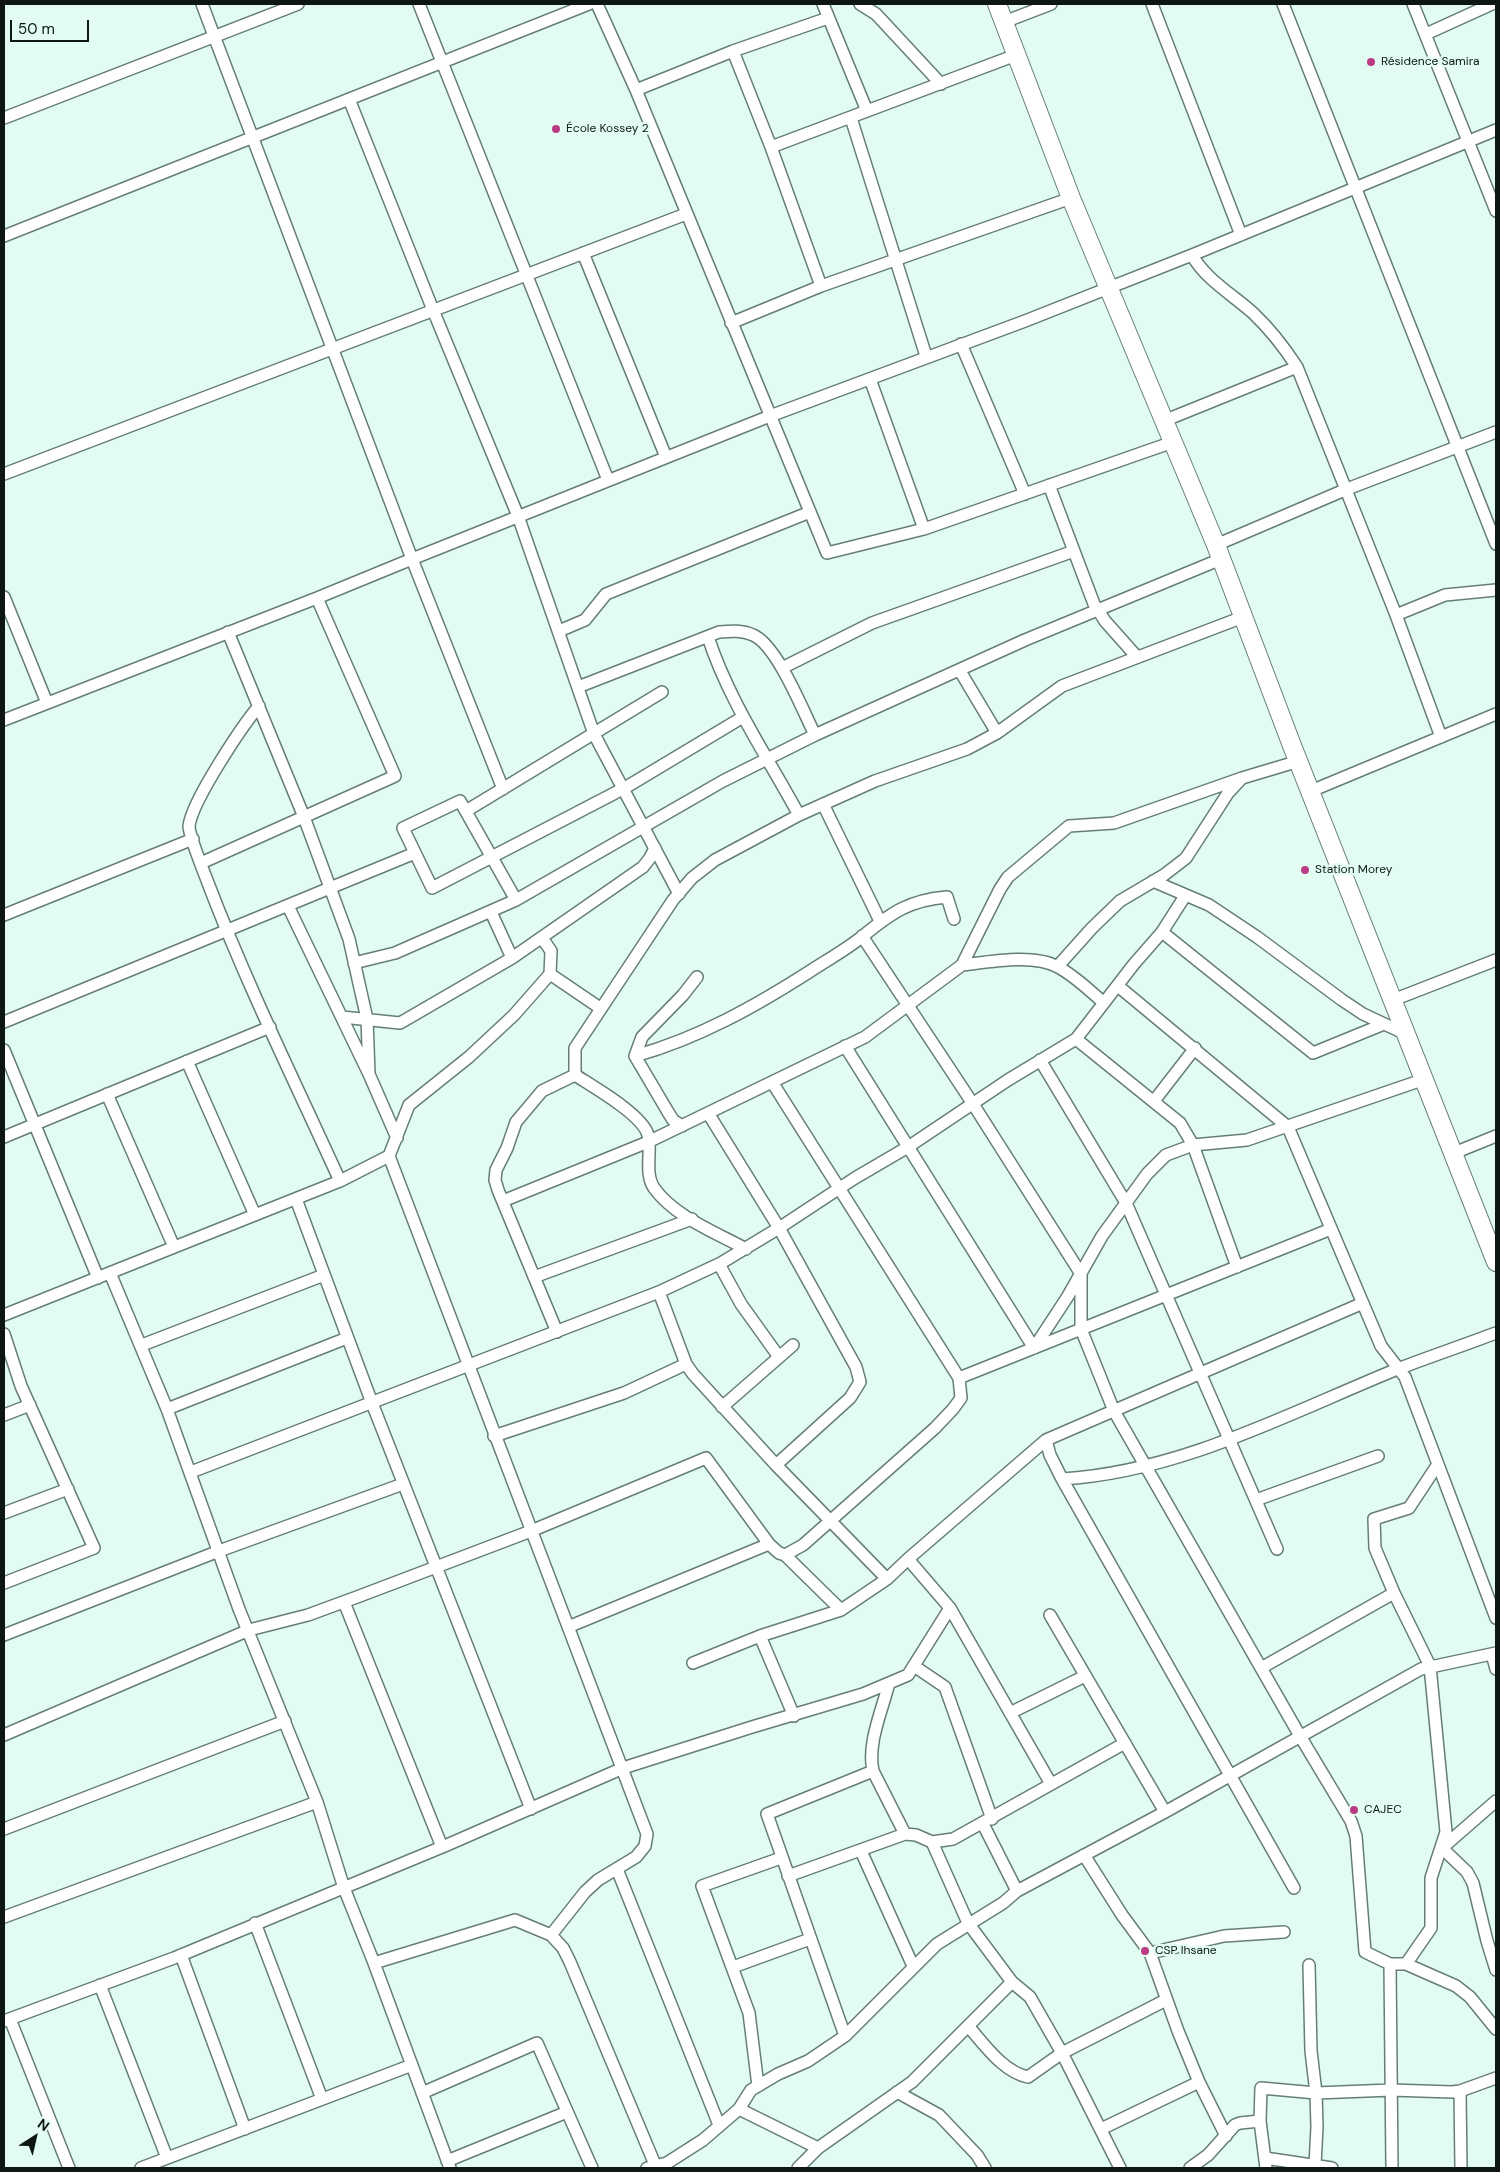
<!DOCTYPE html>
<meta charset="utf-8">
<style>
body{margin:0}
#map{position:relative;width:1500px;height:2172px;overflow:hidden;background:#e2fcf1;font-family:"DM Sans",sans-serif}
canvas{display:block}
.frame{position:absolute;inset:0;border:5px solid #0d1612;pointer-events:none}
.north{position:absolute;left:10px;top:2112px;width:50px;height:50px;-webkit-text-stroke:4px #e2fcf1;paint-order:stroke;rotate:35deg;font-size:14px;font-weight:700;line-height:20px;text-align:center;color:#0d1612}
.north::after{content:'';display:block;margin:auto;width:18px;height:22px;background:#0d1612;clip-path:polygon(50% 0,100% 100%,50% 72%,0 100%)}
.scale{position:absolute;left:10px;top:20px;width:79px;height:22px;box-sizing:border-box;border:2px solid #0d1612;border-top:0;padding-left:6px;font-size:15px;line-height:18px;white-space:nowrap;color:#0d1612;-webkit-text-stroke:4px #e2fcf1;paint-order:stroke}
</style>
<div id="map">
<canvas width="1500" height="2172"></canvas>
<div class="frame"></div>
<div class="north">N</div>
<div class="scale">50 m</div>
</div>
<script>
const ctx = document.querySelector('canvas').getContext('2d');
ctx.lineJoin = 'round';
function trace(path, color, width, dash) { ctx.strokeStyle = color; ctx.lineWidth = width; ctx.lineCap = dash ? 'butt' : 'round'; ctx.setLineDash(dash || []); ctx.stroke(path); }
function drawText(font, color, halo, rows, align = 'center') {
  ctx.font = font + ' "DM Sans",sans-serif'; ctx.lineWidth = 5; ctx.setLineDash([]); ctx.textBaseline = 'middle'; ctx.strokeStyle = halo; ctx.fillStyle = color; for (const [text, x, y, turn = 0] of rows) {
    ctx.save(); ctx.translate(x, y); ctx.rotate((+turn || 0) * Math.PI / 180); ctx.textAlign = isNaN(turn) ? turn : align; if (halo) ctx.strokeText(text, 0, 0); ctx.fillText(text, 0, 0); ctx.restore();
  }
}
const minor = new Path2D(`
 M202,4L412,559L503,789
 M419,4L608,480
 M597,4L636,90L827,553L924,529L1173,442
 M823,4L867,111
 M860,4L876,14L941,84
 M1152,4L1241,235
 M1283,4L1496,544
 M1413,4L1496,211
 M1004,22L1051,4
 M1426,34L1492,4
 M733,51L771,147L821,286
 M636,90L733,51L828,18
 M349,99L433,310L518,516L594,734L679,894
 M4,118L298,4
 M851,118L926,356
 M771,147L1016,55
 M4,236L589,4
 M583,253L666,457
 M1192,255C1206,280 1232,294 1253,313C1271,330 1284,347 1297,367L1396,615L1441,737
 M731,323L821,286L1071,198
 M961,344L1025,494
 M870,379L924,529
 M1166,420L1297,367
 M4,474L686,214
 M1049,485L1094,604L1105,621L1137,657
 M1216,545L1347,489L1496,432
 M4,597L47,703
 M1396,615L1445,595L1496,590
 M559,631L585,620L606,594L810,512
 M228,632L304,817L349,939L367,1019L369,1074
 M708,637C729,701 767,756 799,815
 M782,668L872,623L1074,551
 M960,671L997,733
 M578,687L719,632C731,631 742,630 753,635C777,645 803,711 815,735
 M259,706C242,726 192,801 189,826C189,836 204,872 208,883C247,985 295,1082 340,1181
 M4,720L317,598L412,559L770,416L1025,321L1192,255L1496,130
 M1311,791L1496,714
 M823,804L880,921
 M466,811L662,692
 M201,863L395,776L317,598
 M1153,881L1209,905L1257,937L1342,1000L1363,1014L1408,1035
 M516,900C497,867 479,834 460,801L403,828L432,888L613,794L628,786L743,717
 M288,906L369,1074L397,1138
 M491,912L512,958
 M4,915L193,839
 M1162,932L1313,1053L1384,1024
 M862,936L973,1104L1081,1274V1329L1114,1411L1300,1736L1351,1821L1356,1836L1365,1952L1390,1964H1406L1456,1986L1470,1997L1496,2029
 M354,963L395,953L516,900L723,781L815,735L1025,640L1221,559
 M962,965C988,962 1034,953 1058,967C1075,976 1090,991 1104,1003
 M1058,966L1092,928L1120,901L1164,875L1186,858L1228,793L1242,778L1299,761
 M550,974L600,1008
 M1118,986L1288,1127L1381,1346L1405,1377L1496,1618
 M1393,1000L1496,960
 M342,1017L400,1023L512,958L643,867L650,858L655,848
 M4,1022L415,853
 M1076,1039L1180,1123L1193,1145L1237,1267
 M845,1046L1034,1348L1068,1296L1102,1236L1147,1174L1166,1155L1193,1145L1247,1140L1425,1079
 M4,1050L98,1278
 M635,1056C699,1038 756,1006 812,970C829,959 847,949 863,936C891,913 909,900 947,897L954,919
 M635,1056L642,1037L683,995L697,977
 M635,1056L668,1112L673,1120L682,1126
 M1040,1060L1126,1203L1277,1549
 M187,1061L255,1215
 M575,1075C592,1086 643,1115 648,1135C652,1151 644,1173 654,1188C675,1217 715,1232 746,1249
 M107,1094L174,1247
 M1154,1101L1195,1048
 M708,1113L779,1228L856,1367L860,1382L850,1398L776,1465
 M4,1137L270,1027
 M1454,1153L1496,1136
 M389,1156L647,1834L645,1846L636,1857L598,1880L585,1892L551,1935
 M296,1199L372,1403L531,1809
 M503,1201L648,1142L865,1037L962,965L1000,889L1008,877L1069,826L1114,823L1242,778
 M719,1264L741,1304L779,1357
 M110,1273L167,1409L239,1609L317,1802L344,1888L374,1963L450,2168
 M534,1277L692,1219
 M659,1292L686,1364L693,1374L776,1465L887,1579
 M4,1315L340,1181L389,1156L409,1105L469,1057L514,1015L550,974L551,951L542,938
 M557,1332L498,1190L495,1180L496,1170L507,1148L516,1122L542,1091L575,1075V1048L673,900L692,878L715,860L799,815L875,781L967,749L997,733L1062,686L1243,617
 M4,1334L21,1386L94,1548L4,1583
 M142,1345L324,1275
 M959,1378L1331,1229
 M722,1407L793,1345
 M167,1409L347,1338
 M4,1415L30,1405
 M494,1436L624,1393L686,1364
 M1046,1440L1050,1455L1062,1479L1294,1888
 M191,1472L659,1292L721,1263L779,1228L855,1178L908,1147L1008,1080L1076,1039L1134,964L1162,932L1185,896
 M1062,1479C1181,1472 1291,1412 1400,1368C1432,1356 1464,1345 1496,1333
 M1256,1500L1378,1456
 M4,1513L68,1489
 M785,1555L841,1610
 M908,1559L950,1608L1051,1784
 M344,1602L442,1847
 M1050,1615L1165,1812
 M568,1627L769,1544
 M4,1635L219,1551L403,1484
 M760,1636L794,1716
 M1492,1654L1496,1669
 M693,1663L760,1636L841,1610L887,1579L908,1559L1046,1440L1363,1303
 M914,1666L945,1687L992,1819
 M1261,1668L1394,1593
 M889,1683C882,1711 867,1743 873,1771L905,1834
 M1010,1713L1085,1676
 M4,1735L249,1630L308,1615L357,1597L531,1531L706,1458L769,1544L779,1553L785,1555L803,1545L935,1428L953,1409L961,1398L959,1378L772,1082
 M1496,1801L1442,1848L1467,1872L1473,1883L1487,1941L1496,1970
 M983,1824L1017,1891
 M4,1829L285,1721
 M932,1842L968,1923L1012,1982L1030,1997L1062,2053L1120,2168
 M861,1851L913,1966
 M1084,1855L1122,1915L1150,1953L1178,2031L1199,2082L1226,2136
 M617,1869L719,2125
 M788,1876L905,1834L916,1835L932,1842L953,1839L1125,1743
 M4,1917L317,1802
 M255,1923L322,2099
 M1150,1953L1224,1936L1284,1932
 M181,1955L245,2129
 M374,1963L515,1920L551,1935L563,1948L570,1962L656,2167
 M1390,1964L1392,2168
 M1406,1964L1431,1928V1878L1446,1832L1430,1666L1394,1593L1375,1548L1374,1519L1409,1508L1438,1464
 M1309,1965L1311,2051L1316,2093L1317,2127L1315,2165
 M733,1967L810,1939
 M100,1985L167,2158
 M10,2019L69,2168
 M4,2021L174,1958L447,1845L623,1768L752,1727L863,1694L908,1675L950,1608
 M968,2026C984,2044 1003,2072 1028,2077L1062,2053L1166,2000
 M845,2036L767,1814L873,1771
 M758,2086L749,2013L702,1886L781,1858
 M1460,2091L1461,2168
 M897,2092L939,2115L977,2155L985,2168
 M422,2093L537,2043L592,2168
 M739,2109L818,2148
 M1101,2129L1199,2082
 M1265,2158L1332,2168
 M447,2161L567,2112
 M141,2168L412,2065
 M647,2168L667,2163L703,2140L739,2109L751,2090L778,2074L808,2061L845,2036L937,1944L1003,1903L1017,1891L1165,1812L1421,1669L1496,1653
 M798,2168L818,2148L912,2082L1012,1982
 M1190,2168L1208,2155L1235,2125L1240,2123L1260,2121
 M1266,2168L1260,2121L1261,2088L1316,2093L1391,2090L1452,2092L1460,2091L1496,2078`);
const primary = new Path2D(`
 M997,4L1071,198L1216,545L1291,743L1496,1262`);
const markers = [
 [1371,62,5,"#bb3a84"],
 [556,129,5,"#bb3a84"],
 [1305,870,5,"#bb3a84"],
 [1354,1810,5,"#bb3a84"],
 [1145,1951,5,"#bb3a84"]
];
const poiNames = [
 ["Résidence Samira",1381,62],
 ["École Kossey 2",566,129],
 ["Station Morey",1315,870],
 ["CAJEC",1364,1810],
 ["CSP Ihsane",1155,1951]
];
trace(minor, '#667e74', 14);
trace(primary, '#667e74', 20);
trace(minor, '#fff', 11);
trace(primary, '#fff', 18);
for (const [x, y, r, color] of markers) { const dot = new Path2D(); dot.arc(x, y, r, 0, 2 * Math.PI); ctx.fillStyle = color; ctx.fill(dot); trace(dot, '#e2fcf1', 2); }
drawText('12px', '#0d1612', '#e2fcf1', poiNames, 'left');
</script>
